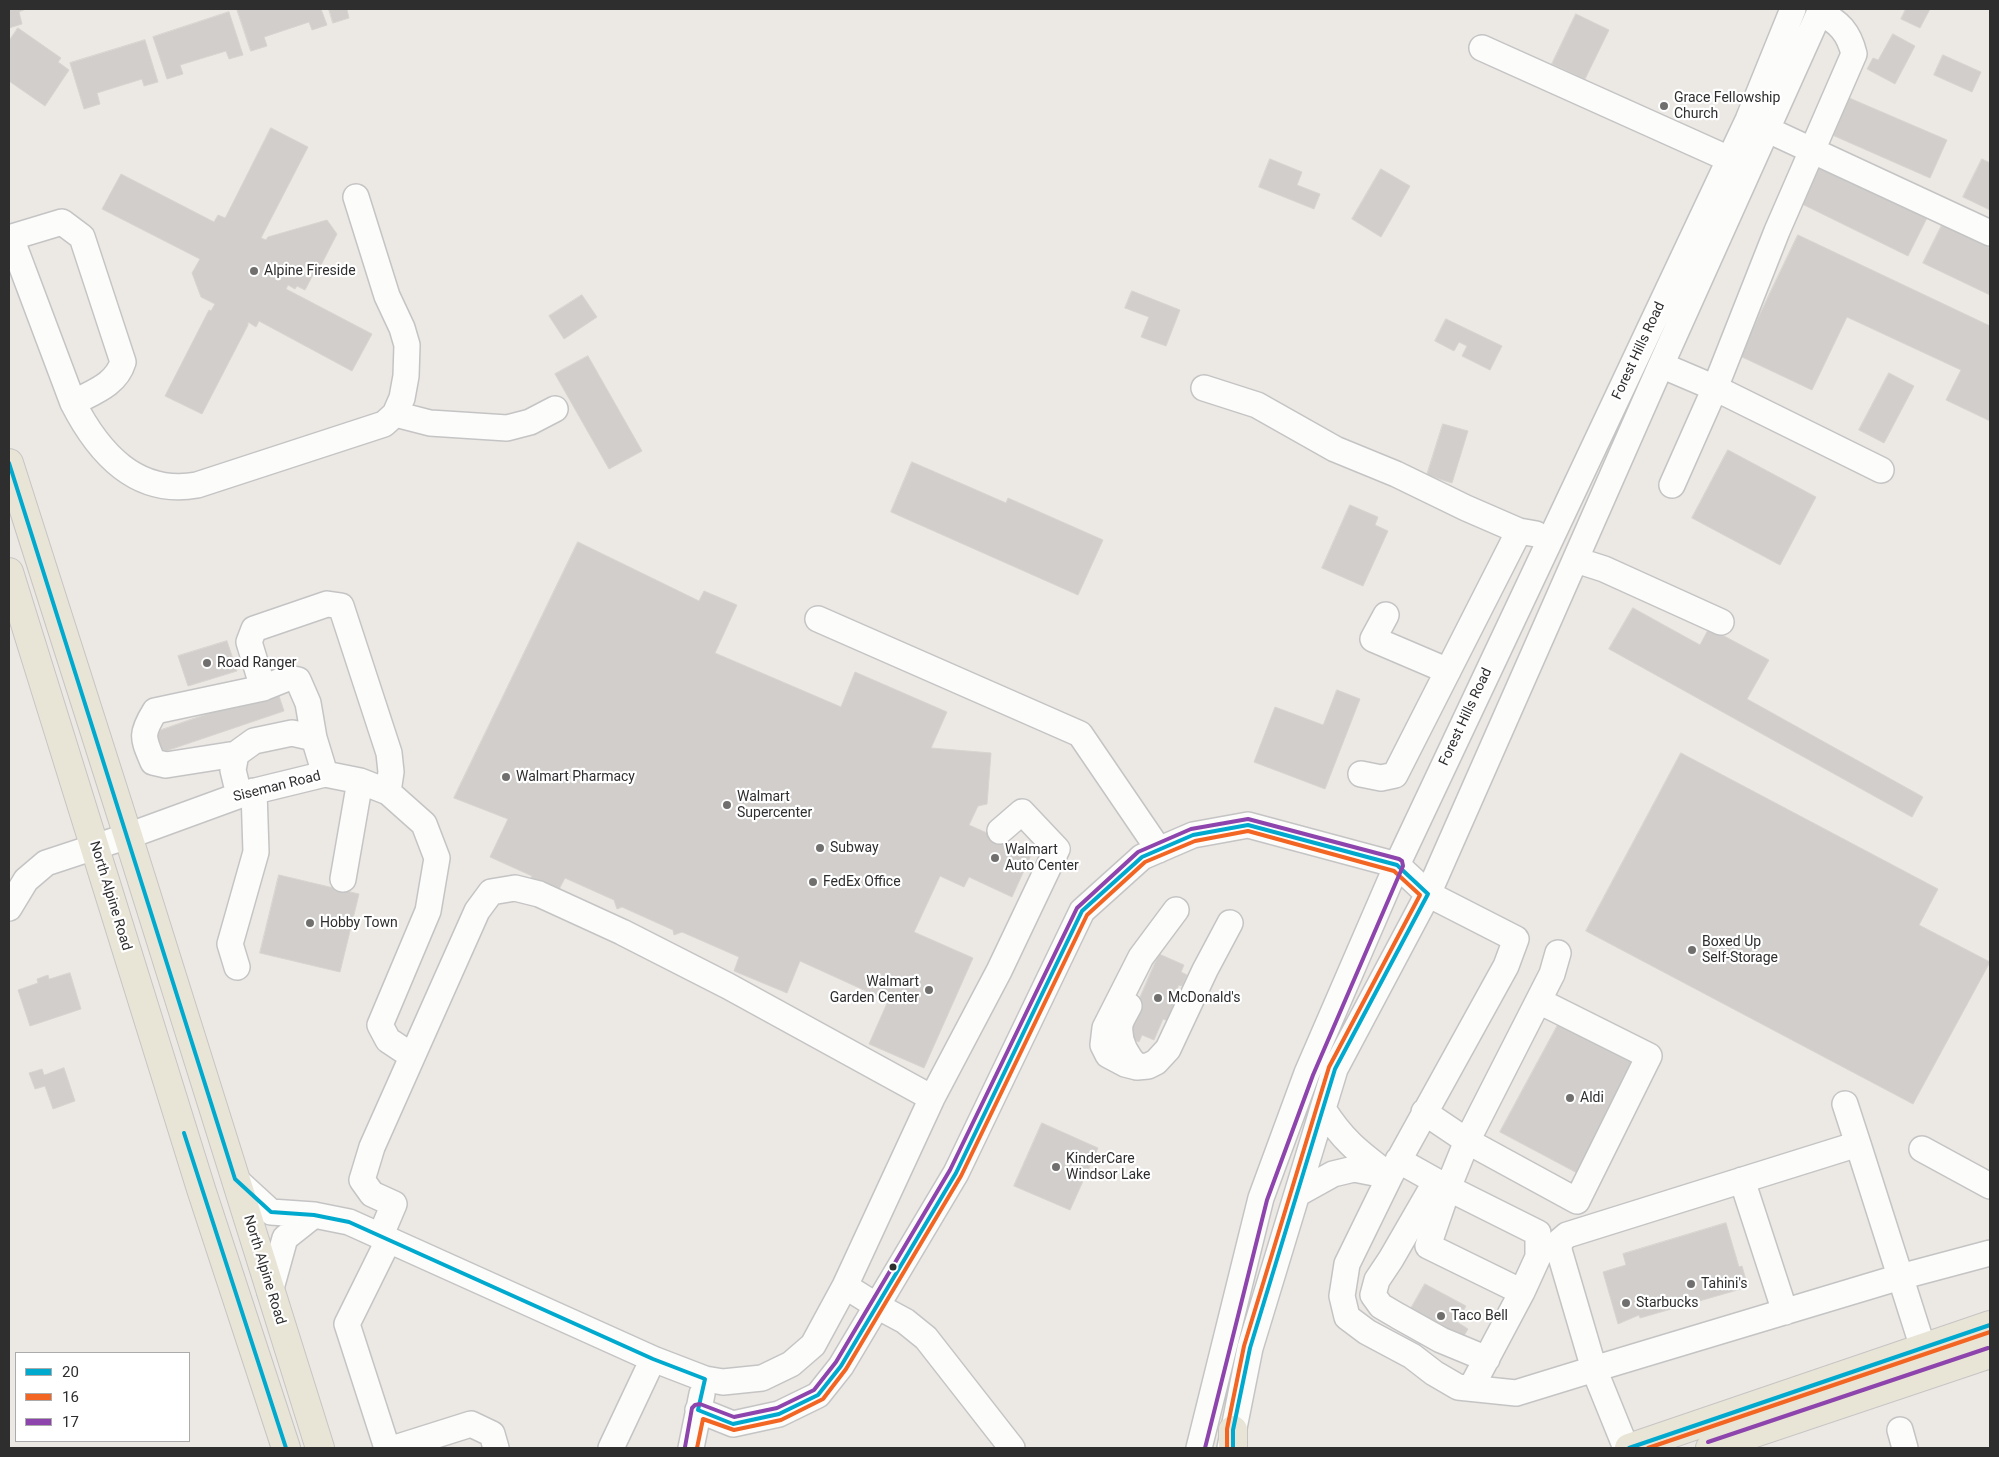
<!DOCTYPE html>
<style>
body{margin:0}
#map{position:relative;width:1999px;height:1457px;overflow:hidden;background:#ece8e4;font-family:Roboto,sans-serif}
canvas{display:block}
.frame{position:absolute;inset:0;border:10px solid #2e2e2e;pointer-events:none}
.legend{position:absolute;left:15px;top:1352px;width:175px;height:90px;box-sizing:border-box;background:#fff;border:1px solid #ababab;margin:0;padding:6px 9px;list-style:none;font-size:15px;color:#2e2e2e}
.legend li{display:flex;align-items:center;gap:10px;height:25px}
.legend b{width:25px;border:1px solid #ababab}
</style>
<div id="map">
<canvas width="1999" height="1457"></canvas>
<div class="frame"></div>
<ul class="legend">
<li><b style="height:6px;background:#00a9ce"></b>20</li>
<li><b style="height:6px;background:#f26522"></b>16</li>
<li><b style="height:6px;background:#8e44ad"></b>17</li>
</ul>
</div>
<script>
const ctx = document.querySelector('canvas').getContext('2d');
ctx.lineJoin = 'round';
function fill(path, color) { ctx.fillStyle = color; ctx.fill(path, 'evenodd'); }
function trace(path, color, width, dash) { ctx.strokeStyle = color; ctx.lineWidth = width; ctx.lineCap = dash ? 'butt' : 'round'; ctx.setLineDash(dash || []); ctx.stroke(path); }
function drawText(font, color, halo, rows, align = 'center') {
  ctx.font = font + ' Roboto,sans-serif'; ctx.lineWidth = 4.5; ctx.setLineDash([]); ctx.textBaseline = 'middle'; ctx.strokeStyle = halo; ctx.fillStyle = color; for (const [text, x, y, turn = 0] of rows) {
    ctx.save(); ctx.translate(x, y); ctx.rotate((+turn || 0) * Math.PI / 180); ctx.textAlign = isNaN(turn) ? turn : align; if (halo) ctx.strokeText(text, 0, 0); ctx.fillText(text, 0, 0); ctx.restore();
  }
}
const building = new Path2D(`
 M9,9H26L19,12L22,24L9,28Z
 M237,9H321L327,25L312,30L309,22L264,37L267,46L251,51Z
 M329,9H350L347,10L349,18L333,23Z
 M1906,9H1930L1920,28L1901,19Z
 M229,12L243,55L229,59L226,51L180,65L183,74L167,79L153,37Z
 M1576,14L1609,30L1585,79L1552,64Z
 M18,28L61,58L58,62L69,70L45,106L9,81V41Z
 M1893,34L1915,46L1895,84L1867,69L1873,58L1878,60Z
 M145,40L158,82L144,86L142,79L97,93L100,104L84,109L70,63Z
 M1943,55L1981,72L1972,92L1934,75Z
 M1847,97L1947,140L1930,178L1830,134Z
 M271,128L308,147L261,238L266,240L268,237L327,220L337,234L319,269H316L305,290L297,286L295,289L288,285L286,289L372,334L352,371L259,321L256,327L248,322V325L202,414L165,396L209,310L211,311L215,304L201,297L192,273L200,259L102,209L121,174L214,222L218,215L225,218Z
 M1270,159L1302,172L1297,185L1320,194L1314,209L1259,187Z
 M1982,159L1990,163V210L1963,197Z
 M1818,163L1927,218L1908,256L1798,202Z
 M1381,169L1410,186L1381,237L1352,219Z
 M1942,225L1990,248V295L1923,263Z
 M1798,235L1990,326V421L1946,400L1961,370L1847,317L1812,390L1740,356Z
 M1132,291L1180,310L1166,346L1141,337L1149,317L1125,308Z
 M582,295L597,317L564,339L549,316Z
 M1446,319L1502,346L1490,370L1462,356L1467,346L1459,342L1454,351L1435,341Z
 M588,356L642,451L609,469L555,374Z
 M1889,373L1914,386L1884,443L1859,430Z
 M1443,424L1468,431L1452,483L1427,475Z
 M1728,450L1816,497L1780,565L1692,518Z
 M912,462L1006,503L1008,498L1103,540L1078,595L891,512Z
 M1350,505L1378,517L1375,525L1388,531L1363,586L1322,568Z
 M578,542L699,601L704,591L737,605L715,653L841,707L855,672L947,712L931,748L991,753L987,804L978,806L969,825L1032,853L1012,897L969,877L964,887L940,876L914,932L973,958L924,1068L869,1044L888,1001L800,961L787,993L734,971L739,957L682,932L674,935L673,930L622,907L617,909L614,900L565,878L557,893L530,880L532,876L490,857L508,819L454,798Z
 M1633,608L1700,645L1709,628L1769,660L1747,699L1923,797L1912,817L1609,649Z
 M227,641L237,671L188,686L178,656Z
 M277,690L284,711L154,755L147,735Z
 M1337,690L1360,699L1325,789L1254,762L1275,707L1323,725Z
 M1681,753L1938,889L1919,925L1990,962L1913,1104L1586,931Z
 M279,875L359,894L340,972L260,953Z
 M1159,954L1184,965L1181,972L1187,975L1182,986L1179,985L1173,997L1177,999L1168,1021L1163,1019L1154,1040L1142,1035L1139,1042L1124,1035Z
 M70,973L81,1009L30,1026L18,990L38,983L37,979L48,975L49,979Z
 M1560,1021L1641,1063L1581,1175L1500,1132Z
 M64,1068L75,1101L53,1109L45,1086L35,1089L29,1073L42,1069L44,1075Z
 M1042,1123L1098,1148L1070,1210L1014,1186Z
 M1726,1223L1739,1267L1742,1266L1748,1287L1640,1318L1639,1315L1618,1324L1603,1272L1626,1265L1623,1254Z
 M1425,1284L1466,1306L1457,1322L1468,1329L1462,1339L1410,1310Z`);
const minor = new Path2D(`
 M1482,48L1729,159
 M1766,129L1990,233
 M9,238L62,222L82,237L123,362C116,385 93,392 73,403C98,452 136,496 197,485L384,424L395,414L402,398L406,376L407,345L402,328L387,296L356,197
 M11,238L73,403
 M1661,365L1715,388L1881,470
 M1204,388L1257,405L1335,449L1396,474L1466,508L1519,531
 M395,414L430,423L507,428L530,422L555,409
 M1672,485L1715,388L1777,231L1854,54C1849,33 1839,21 1819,13
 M1576,560L1604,569L1721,622
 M1386,615L1373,639L1448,671
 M818,619L1080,734L1159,850
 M263,688L249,642L254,629L327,604L341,606L389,753L391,772L388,792
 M236,754L166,765L153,762C143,738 140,735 155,711L263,688L288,678L298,680L308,703L314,738
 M1361,774L1381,778L1395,775L1519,531L1536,534
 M239,795L233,770L236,754L254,741L292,733L314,738L325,774
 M1000,831L1022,812L1057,849L999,971L932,1098L845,1286L877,1306L905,1321L926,1338L1012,1448
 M343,879L360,781
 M9,908L26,880L46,863L128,836L243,794L325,774L360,781L388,792L424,824L437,858L428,911L380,1025L388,1040L412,1056
 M1176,910L1141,957L1105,1028L1103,1045L1108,1055L1125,1064L1137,1067L1148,1066L1156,1062L1168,1049L1205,970L1230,923
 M237,967L230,944L256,852L254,791
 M1129,1006C1126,1012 1121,1019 1120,1025C1118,1041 1127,1056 1137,1067
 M1845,1104L1858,1144L1567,1235L1560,1241L1559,1250L1594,1369L1900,1277L1990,1253
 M1424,1112L1467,1141L1577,1201L1649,1056L1539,1001
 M1858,1144L1923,1348
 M1922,1149L1990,1186
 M1398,1160L1448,1188L1538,1233V1257L1522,1292L1471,1388
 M235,1179L271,1212L314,1215L349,1222L653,1359L705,1379L723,1382L762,1378L791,1364L813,1345L845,1286
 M1742,1180L1785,1312
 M1436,1181L1391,1259L1377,1280L1373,1295L1381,1306L1398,1316L1441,1340L1487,1359
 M1297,1194L1333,1174L1354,1169L1390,1176C1360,1153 1344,1142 1323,1109
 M380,1237L394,1204L372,1194L362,1180L372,1147L477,911L491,892L515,888L539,894L622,932L728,986L932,1098
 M270,1292L285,1238L314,1215
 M1522,1292L1428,1246L1448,1188L1467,1141L1552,974L1558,953
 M698,1410L733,1424L779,1414L818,1395L841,1366L956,1173L1082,911L1142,857L1193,835L1248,825L1397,865L1428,894L1516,939L1506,966L1390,1176L1347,1264L1342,1296L1347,1317L1367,1332L1412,1356L1434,1373L1458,1387L1516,1393L1594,1369L1626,1448
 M1900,1430L1905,1448
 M387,1448L347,1324L388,1241
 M395,1448L471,1424L492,1434L496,1448
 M611,1448L653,1359
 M691,1448L702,1394
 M1199,1448L1261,1198L1307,1073L1397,865L1748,120L1793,9
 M1230,1448L1250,1348L1335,1069L1428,894L1661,365L1821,9`);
const major = new Path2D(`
 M9,463L128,836L320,1448
 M9,572L201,1189L286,1448
 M1233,1448V1430
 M1629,1448L1990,1325
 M1710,1448L1990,1354`);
const bus1 = new Path2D(`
 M9,463L235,1179L271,1212L314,1215L349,1222L653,1359L705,1379L698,1410L733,1424L779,1414L818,1395L841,1366L956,1173L1082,911L1142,857L1193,835L1248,825L1397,865L1428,894L1335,1069L1250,1348L1233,1430V1448
 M184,1133L286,1448
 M1629,1448L1990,1325`);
const bus2 = new Path2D(`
 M697,1448L703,1419L734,1430L781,1420L823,1399L846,1369L961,1176L1087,915L1145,862L1195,841L1248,831L1394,871L1420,895L1329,1067L1244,1346L1227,1429V1448
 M1648,1448L1990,1332`);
const bus3 = new Path2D(`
 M1708,1442L1988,1348
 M685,1447L692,1408L695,1405L700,1404L734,1417L777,1408L814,1390L836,1362L950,1170L1077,908L1138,852L1191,829L1248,819L1399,859L1402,861L1403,866L1313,1075L1267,1200L1205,1448`);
const markers = [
 [1664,106,5,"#706f6e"],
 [254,271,5,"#706f6e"],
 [207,663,5,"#706f6e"],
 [506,777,5,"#706f6e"],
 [727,805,5,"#706f6e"],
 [820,848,5,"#706f6e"],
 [995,858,5,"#706f6e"],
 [813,882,5,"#706f6e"],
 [310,923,5,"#706f6e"],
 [1692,950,5,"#706f6e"],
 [929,990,5,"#706f6e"],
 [1158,998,5,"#706f6e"],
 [1570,1098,5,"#706f6e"],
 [1056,1167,5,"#706f6e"],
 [893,1267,4.5,"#2e2e2e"],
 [1691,1284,5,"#706f6e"],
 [1626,1303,5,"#706f6e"],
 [1441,1316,5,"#706f6e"]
];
const poiNames = [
 ["Grace Fellowship",1674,98],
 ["Church",1674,114],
 ["Alpine Fireside",264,271],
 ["Road Ranger",217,663],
 ["Walmart Pharmacy",516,777],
 ["Walmart",737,797],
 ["Supercenter",737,813],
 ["Subway",830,848],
 ["Walmart",1005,850],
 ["Auto Center",1005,866],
 ["FedEx Office",823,882],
 ["Hobby Town",320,923],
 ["Boxed Up",1702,942],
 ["Self-Storage",1702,958],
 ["Walmart",919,982,"right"],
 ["Garden Center",919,998,"right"],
 ["McDonald's",1168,998],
 ["Aldi",1580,1098],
 ["KinderCare",1066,1159],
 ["Windsor Lake",1066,1175],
 ["Tahini's",1701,1284],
 ["Starbucks",1636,1303],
 ["Taco Bell",1451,1316]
];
const streetNames = [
 ["Forest Hills Road",1639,351,-65],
 ["Forest Hills Road",1466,717,-65],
 ["Siseman Road",277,787,-14],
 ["North Alpine Road",110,896,73],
 ["North Alpine Road",264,1270,73]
];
fill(building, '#d1cecb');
trace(building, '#d7d4d0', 1);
trace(minor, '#c5c4c5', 28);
trace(major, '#c6c5c4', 30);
trace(minor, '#fcfcfb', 25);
trace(major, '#e8e4d6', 28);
trace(bus1, '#00a9ce', 4);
trace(bus2, '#f26522', 4);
trace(bus3, '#8e44ad', 4);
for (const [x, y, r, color] of markers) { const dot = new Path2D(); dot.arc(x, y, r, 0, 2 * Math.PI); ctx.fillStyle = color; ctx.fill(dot); trace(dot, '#fff', 2); }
drawText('14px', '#2e2e2e', '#fff', poiNames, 'left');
drawText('14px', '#2e2e2e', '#fff', streetNames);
</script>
